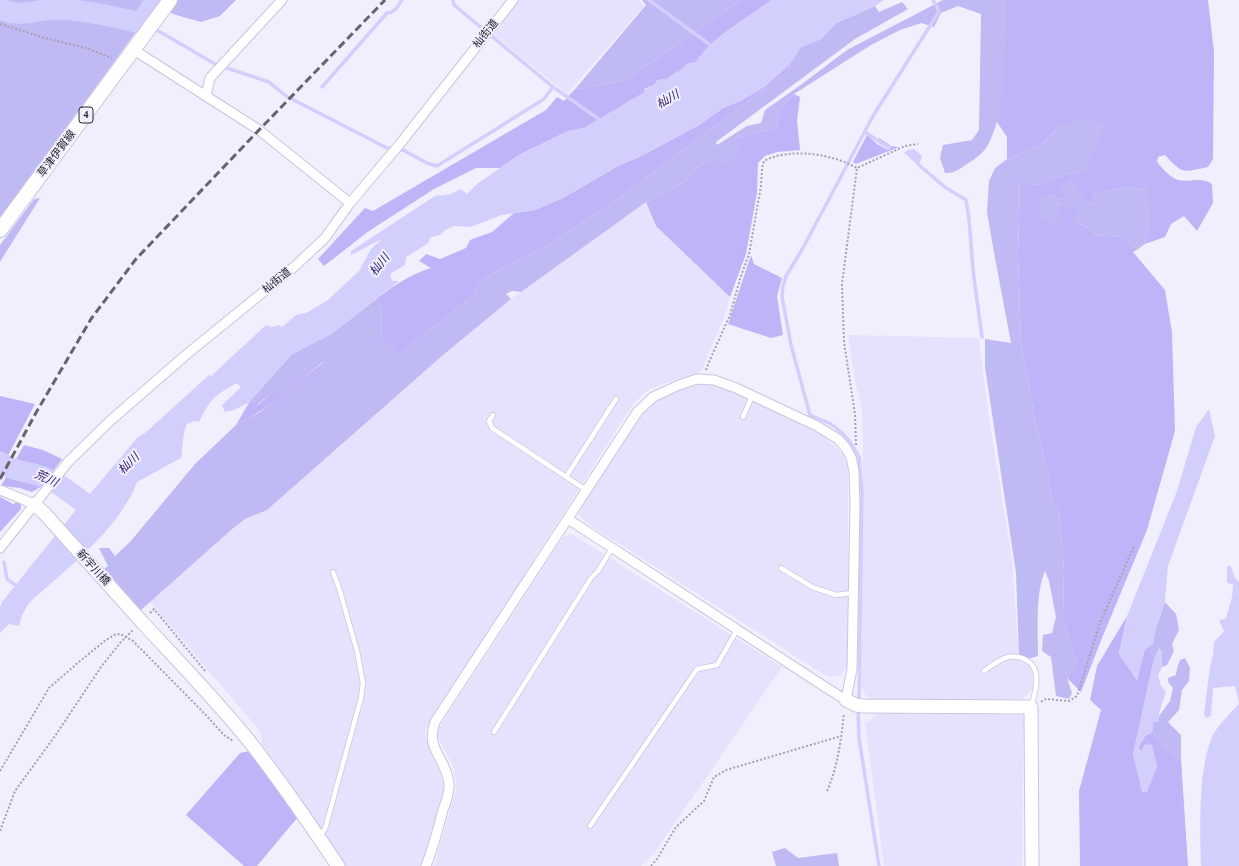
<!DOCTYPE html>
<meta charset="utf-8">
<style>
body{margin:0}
canvas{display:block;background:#f0effe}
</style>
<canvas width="1239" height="866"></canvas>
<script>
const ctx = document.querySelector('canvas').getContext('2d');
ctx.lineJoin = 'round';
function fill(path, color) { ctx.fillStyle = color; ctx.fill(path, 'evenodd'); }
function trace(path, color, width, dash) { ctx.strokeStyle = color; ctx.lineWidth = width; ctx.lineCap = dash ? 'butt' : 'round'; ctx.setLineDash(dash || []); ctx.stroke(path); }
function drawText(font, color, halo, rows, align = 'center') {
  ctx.font = font + ' "Times New Roman","Noto Sans JP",serif'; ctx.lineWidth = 4; ctx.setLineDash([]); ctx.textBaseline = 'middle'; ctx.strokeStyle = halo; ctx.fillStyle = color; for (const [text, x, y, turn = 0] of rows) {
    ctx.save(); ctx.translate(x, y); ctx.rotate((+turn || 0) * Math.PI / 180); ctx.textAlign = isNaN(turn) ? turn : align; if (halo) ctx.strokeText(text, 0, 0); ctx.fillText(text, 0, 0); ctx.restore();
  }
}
const built = new Path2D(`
 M519,0H639L644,6L567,94L492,34Z
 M646,202L656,226L730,297L725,315L702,369L698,373L674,380L648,390L633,404L536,556L477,652L428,726L425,731L426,737L431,752L440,766L445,786L423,865L422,866H346L262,744L261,736L259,730L150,602L197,559L231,530L245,519L267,510L443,355L511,299Z
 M848,335L979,338L988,411L1012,560L1019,659L1031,668L1033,675V686L1031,691L1022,699L870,700L864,693L861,684L863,440L862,407L856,386Z
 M701,384L722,387L821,434L837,448L845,458L848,469V668L838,676L828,677L588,524L579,515L581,507L643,412L660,397Z
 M572,534L782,667L655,852L641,866H434L457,786L453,766L437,735L442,723L563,537Z
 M879,713L1024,715L1022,866H884L865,724Z`);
const green = new Path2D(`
 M741,0H771C746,20 714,35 696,62L687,64L680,71L675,73L667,79L658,80L654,85L644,89L645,92L584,128L568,131L519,155L500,168H476L434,189L369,231L324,266L318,259L365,208L373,211L546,110L557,97L564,101L576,88L582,89L626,80Z
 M1005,0H1208L1214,52L1213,159L1208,167C1183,172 1183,175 1165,155L1158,157L1157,161C1160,167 1171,178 1178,180C1189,183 1201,176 1212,184L1213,203L1197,231L1184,216L1171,224L1165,237L1145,244L1149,217L1147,190L1125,187L1094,194L1092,206L1086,202L1070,180L1063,199L1059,200L1053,194L1060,213L1057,203L1064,204L1068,207L1078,206L1081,214L1074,222L1087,227L1096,235L1122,237L1138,249L1133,252L1165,290L1172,333L1175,431L1147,530L1102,638L1081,692L1067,678L1077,663L1063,618L1064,569L1059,512L1052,501L1047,469L1035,420L1021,343L1018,254L1020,181L1036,185L1068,174L1086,171L1061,125L1041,145L1007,159V137L997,122L1003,84Z
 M789,65L790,70L615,201L546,246L497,271L480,282L473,296L398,355L382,340L381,303L375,300C395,285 407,276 431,268L419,261L426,254L440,259L466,248L470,240L492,232L514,213L535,210L563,198L618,166L643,155L699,125L723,108L742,100L764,87Z
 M794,94L800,97L797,121L800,150L777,152L765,156L758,163L757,193L746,254L730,297L656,226L646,202L656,198L687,180L696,168L710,160L737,138L777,127L779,110Z
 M867,135L877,144L888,150L891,147L879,141V138L891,146L899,147L856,164L853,162Z
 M751,255L754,264L782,278L777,296L783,335L771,338L728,324Z
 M324,362L325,365C297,387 268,408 236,425L250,401L258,405L270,394L297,383Z
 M0,396L35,404L0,471Z
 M24,445L43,450L62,459L42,486L32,492L20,488L1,486Z
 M0,497L13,504L18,502L21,505V509L0,532Z
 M1127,616L1119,654L1137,680L1145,649L1151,651L1154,659L1133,755L1157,767L1152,746L1150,744L1142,752L1138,748L1145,736L1152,732L1165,748L1181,759L1188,866H1080L1079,791L1101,710L1090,700L1097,666Z
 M249,751L293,809L297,818L257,866H244L186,815L240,753Z`);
const forest = new Path2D(`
 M0,0H236L220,16L201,22L176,15L158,8L138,29L0,218Z
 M642,0H741L626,80L582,89L576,88L646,5Z
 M943,0H1005C1004,42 1008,106 989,143C985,152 975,159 967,164C958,170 955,173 945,173L940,158L943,145L972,140L979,130L981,14L958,6L941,13L934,27L921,23L900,30L871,45L794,94L779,110L777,127L737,138L741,151L729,164L710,160L696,168L687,180L656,198L646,202L521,292L512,291L506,294L511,299L443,355L267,510L245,519L231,530L141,610L104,569L108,566L99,548H109L115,556L130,542L195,464L236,425L260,412L325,365L323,362L297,383L276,395L270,394L257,405L250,401L292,354L331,334L375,300L381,302L382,340L398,355L473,296L480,282L497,271L546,246L615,201L790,70L789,65L801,47L821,39L836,23L875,6L879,12L902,2L908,9L855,39L716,142L717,145L747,126L761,123L765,110L802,84L847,50Z
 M1080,120L1105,123L1086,171L1068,174L1036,185L1020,181L1018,254L1021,343L1035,420L1047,469L1052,501L1059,512L1064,569L1063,618L1077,663L1067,678L1072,693L1069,699L1056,696L1051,657L1042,651L1043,635L1052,633L1056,617L1049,581L1045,571C1035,595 1038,630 1038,656L1028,659L1019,656L1016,573L985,367V339L1011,343L995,258L987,212L989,181L995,168L1007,159L1041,145L1061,125Z
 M1070,180L1086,202L1092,206L1094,194L1125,187L1148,190L1149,217L1145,244L1138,249L1122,237L1096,235L1087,227L1074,222V218L1081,214L1078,206L1068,207L1064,204L1057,203L1060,213L1059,219L1053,224L1042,220L1038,202L1042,197L1053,194L1059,200L1063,199L1062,186Z
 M40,198L0,262V245L34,199Z
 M1165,602L1176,614L1179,630L1172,644L1174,651L1167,665L1162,667V652L1159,649L1154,659L1151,651L1145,649L1153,644L1155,631Z
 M1185,658L1190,668L1189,681L1182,690L1179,710L1168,722L1181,735V759L1165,748L1152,732L1153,722L1159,721V716L1170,701L1173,688L1168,682V678L1176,675L1177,668L1180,660Z
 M785,848L798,858L837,853L839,866H776L772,852Z`);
const water = new Path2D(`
 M771,0H884L875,6L836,23L821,39L801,47L789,65L764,87L742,100L723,108L699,125L643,155L618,166L563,198L535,210L502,215L470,227L454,226L445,230L440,235L431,237L427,244L406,257L405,265L390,274L392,281H399L331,334L292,354L248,403L234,410L225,412L222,405L241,387L237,383C215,395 210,399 199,422L196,421L187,424L184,432L181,458L137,482C119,530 66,569 29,603L22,615L19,626L9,624L0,633V607L2,602L66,522L138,437L145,433L209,375L211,376L266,325L271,327L279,325L282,327L296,315L306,313L328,300L359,271L371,249L382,239L351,255V251L435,196L451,194L461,189L467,194L477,184L519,155L568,131L584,128L645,92L644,90L654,85L658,80L667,79L675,73L680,71L687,64L696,62C714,35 746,20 771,0Z
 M914,149L922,156L919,166L904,153L908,150Z
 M1209,409L1215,436L1168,566L1165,602L1155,631L1153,644L1145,649L1137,680L1119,654L1127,616L1177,491L1196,427Z
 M1227,566H1231L1235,578L1239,582V866H1201C1200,830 1198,770 1212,737C1216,727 1232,712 1239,703L1235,686L1213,688L1211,716L1206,718L1204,714L1210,666L1213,655L1214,642L1224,631L1219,621L1226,618L1232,597L1233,584L1227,583Z
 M1159,648L1162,652V667L1158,676L1161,686L1166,692L1159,713V721L1153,723L1152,732L1145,736L1138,748L1141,752L1144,745L1150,744L1152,746L1157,767L1147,792H1142L1133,755L1154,659Z`);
const stream = new Path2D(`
 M453,0L454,5L553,87L603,122
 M649,0L713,47
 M152,28L162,33L215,64L269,82L286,96L387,148L403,150L427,163L437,166L544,99L553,87
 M322,87L387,13C396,12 397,7 402,0
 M865,132L889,148
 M919,165L946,188L966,200L969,219L973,270L982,337
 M4,562L7,579L18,587
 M859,702L862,492L859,457L851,443L841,432L831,424L810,415L791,345L782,297L783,286L786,276L803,248L873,116L935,18L939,11L933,0
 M858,709L859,738L879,866`);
const river = new Path2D(`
 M0,9C24,18 32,10 54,9C79,9 116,17 140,23L157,0
 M0,462C13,472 29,471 44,477C60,484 74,495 88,506`);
const path = new Path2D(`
 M0,24L45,38L86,48L112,58
 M706,370L709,362L730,315L740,279L749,254L761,186L762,168L764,161C790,147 833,154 857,168
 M856,445L855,414L844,342L842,284L857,168L905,146L918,144
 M150,613L154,609L206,672
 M1041,702L1046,699L1069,701L1077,696L1100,623L1134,546
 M0,771L49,688L80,661L106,640L114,635L120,634L133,641L203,712L224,735L233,741
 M827,791C838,766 841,740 844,713
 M0,831L15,791L55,736L101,667L120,643L133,630
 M651,866L657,859L676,827L704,801L714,777L726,770L841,736`);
const lane = new Path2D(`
 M493,415L489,421L492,428L586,490
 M743,417L752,396
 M566,477L616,399
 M781,568L812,587L836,595L853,593
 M984,671C991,666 1000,659 1008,657C1014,656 1021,657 1026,660C1043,669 1035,691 1032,705
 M494,732L591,578L598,571L612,548
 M590,826L697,669L717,665L737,630
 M320,836L325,829L361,698L363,683L357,651L339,588L333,572`);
const street = new Path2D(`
 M134,50L259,130L350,203
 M206,96L210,78L282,0
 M0,490L34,504
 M0,548L68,462L111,420L187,354L294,267L325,238L350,203L399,145L513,0
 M426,866C433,848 438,829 443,810C446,802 450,791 449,783C446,758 425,749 435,722L638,411L653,397L679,385L697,379L714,380L736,388L817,426L838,439L845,447L851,457L854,471L855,504L852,669L846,700L822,685L568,519`);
const secondary = new Path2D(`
 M34,504L45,514
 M142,622C178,661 216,700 250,742C281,782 310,824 338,866
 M846,700L856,705L863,706L1031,707L1032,866`);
const primary = new Path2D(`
 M0,230L170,0`);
const rail = new Path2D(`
 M0,479L37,411L91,319L136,259L259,130L385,0`);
const secondaryBridge = new Path2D(`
 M45,514L142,622`);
const shields = [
 [86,115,14]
];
const shieldNames = [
 ["4",86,115]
];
const streetNames = [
 ["杣街道",486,34,-52],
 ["草津伊賀線",57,154,-53],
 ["杣街道",277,281,-39],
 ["新宇川橋",93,568,48]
];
const waterNames = [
 ["杣川",668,100,-30],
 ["杣川",380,265,-52],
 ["杣川",129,464,-45],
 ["荒川",46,479,24]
];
fill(built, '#e4e2fd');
fill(green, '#bdb5f7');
fill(forest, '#c0baf4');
fill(water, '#d3cffc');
trace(stream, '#d3cffc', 3.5);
trace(river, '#d3cffc', 21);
trace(lane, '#c8c6de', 6);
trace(street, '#c8c6de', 11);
trace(secondary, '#c8c6de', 15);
trace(primary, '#c8c6de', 16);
trace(path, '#a3a2af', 2, [2, 2]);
trace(lane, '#fff', 4.5);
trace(street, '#fff', 9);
trace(secondary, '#fff', 13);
trace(primary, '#fff', 14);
trace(rail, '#66656f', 3, [8, 4]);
trace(secondaryBridge, '#c8c6de', 15, []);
trace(secondaryBridge, '#fff', 13);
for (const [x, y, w] of shields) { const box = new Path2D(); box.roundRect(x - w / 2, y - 8, w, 16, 3); ctx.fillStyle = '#f0effe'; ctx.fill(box); trace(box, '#282730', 1); }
drawText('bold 10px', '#282730', null, shieldNames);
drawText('11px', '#282730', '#f0effe', streetNames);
drawText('italic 12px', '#31196b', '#f0effe', waterNames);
</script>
